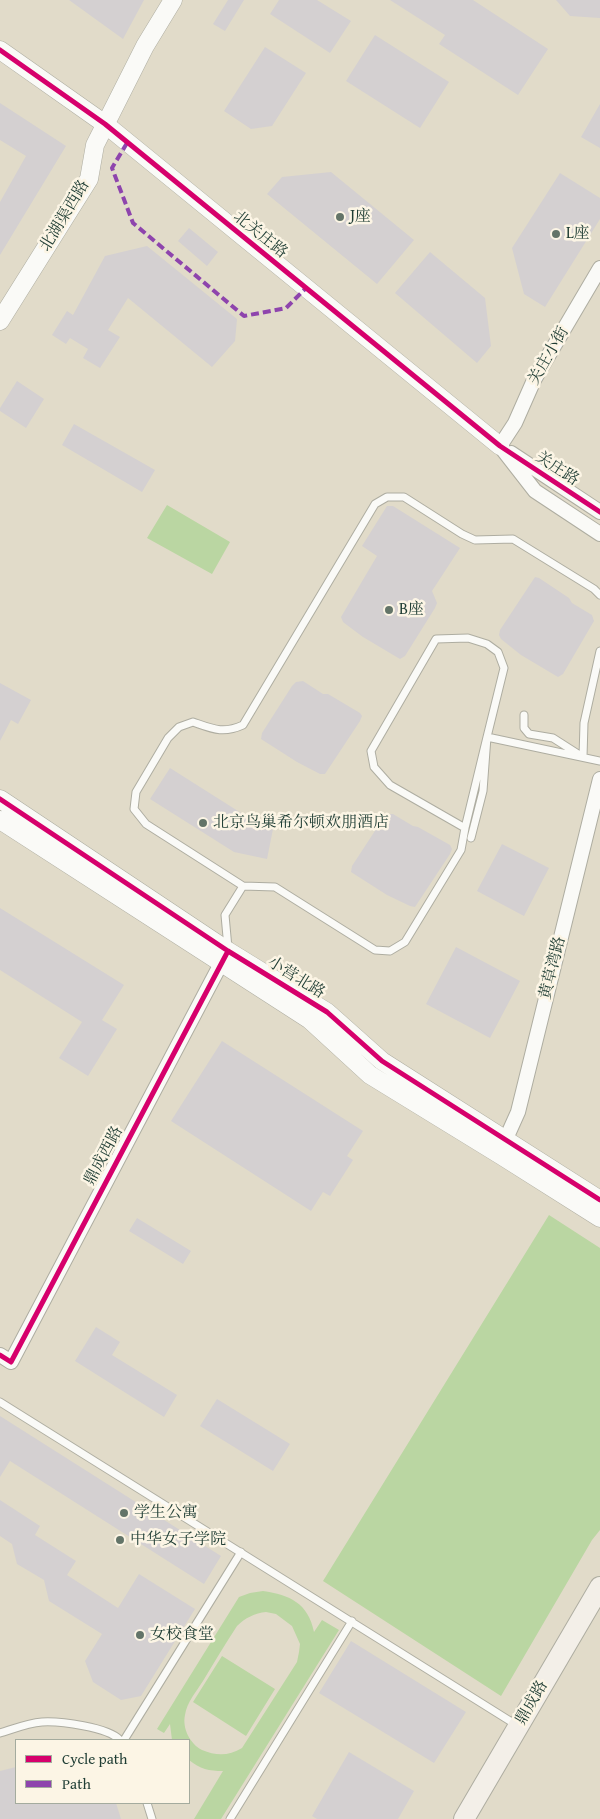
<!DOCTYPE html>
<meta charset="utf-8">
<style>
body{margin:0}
#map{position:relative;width:600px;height:1819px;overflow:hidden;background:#e1dbc9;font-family:"Gentium Book Plus",serif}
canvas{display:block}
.legend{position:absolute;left:15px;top:1739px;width:175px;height:65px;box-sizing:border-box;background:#fcf5e5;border:1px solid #a4ab9e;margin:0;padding:6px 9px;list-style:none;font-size:15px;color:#1f3d34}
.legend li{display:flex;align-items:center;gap:10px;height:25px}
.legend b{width:25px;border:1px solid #a4ab9e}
</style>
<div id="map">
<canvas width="600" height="1819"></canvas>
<ul class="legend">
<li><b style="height:6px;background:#d6006c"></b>Cycle path</li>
<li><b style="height:6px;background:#8e44ad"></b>Path</li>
</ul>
</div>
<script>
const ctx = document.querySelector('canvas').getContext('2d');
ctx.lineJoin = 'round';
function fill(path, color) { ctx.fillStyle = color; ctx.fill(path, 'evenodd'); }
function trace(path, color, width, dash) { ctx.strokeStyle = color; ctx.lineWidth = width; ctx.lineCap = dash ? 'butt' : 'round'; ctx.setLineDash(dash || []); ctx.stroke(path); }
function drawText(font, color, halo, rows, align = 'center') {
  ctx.font = font + ' "Gentium Book Plus","Noto Serif SC",serif'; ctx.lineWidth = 5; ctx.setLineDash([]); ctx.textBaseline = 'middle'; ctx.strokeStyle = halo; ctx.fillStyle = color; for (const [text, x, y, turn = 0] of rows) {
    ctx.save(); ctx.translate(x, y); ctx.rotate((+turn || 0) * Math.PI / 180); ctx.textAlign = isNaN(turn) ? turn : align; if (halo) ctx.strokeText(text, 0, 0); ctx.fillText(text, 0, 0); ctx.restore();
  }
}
const green = new Path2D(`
 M167,505L230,542L212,574L147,538Z
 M549,1215L600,1248V1530L592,1540L501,1696L323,1581Z
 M263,1591C290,1595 308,1603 314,1632L322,1620L339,1630L221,1819H194L223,1771C209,1771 200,1769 189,1760V1740H172L170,1724L164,1733L157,1729L239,1597L250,1593ZM266,1612L276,1614L292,1626L300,1644L299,1652L297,1662L242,1748C229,1756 216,1756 202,1750C190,1744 182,1728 185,1715C187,1702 196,1692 203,1681C214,1663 225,1644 237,1626C245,1618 255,1613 266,1612Z
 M222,1656L275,1689L246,1736L193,1702Z`);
const building = new Path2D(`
 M69,0H144L123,39Z
 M228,0H244L225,31L213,24Z
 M279,0H317L351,21L330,53L270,14Z
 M390,0H473L548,49L518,95L439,44L445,35Z
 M556,0H600V18L570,16Z
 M375,35L449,82L420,128L346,81Z
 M265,47L306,73L272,126L251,129L224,111Z
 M0,103L66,146L0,255V202L26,156L0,140Z
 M600,104V148L581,137Z
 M331,172L414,240L377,284L267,194L282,177Z
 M560,173L600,198V219L545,307L524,294L512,248Z
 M189,228L218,252L207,266L178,241Z
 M147,246L237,319L235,341L212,367L128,298L108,330L120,337L100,368L83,358L88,349L70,338L66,344L52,335L67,311L73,315L105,256Z
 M430,252L485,298L491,346L477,363L395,293Z
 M17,381L44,399L26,428L0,411V408Z
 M74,424L155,470L142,492L62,445Z
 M387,506H393L460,548L432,591L437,603L435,608L405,656L400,659L363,637L343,622L341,617L377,556L362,546Z
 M535,577L539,578L569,598L572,603L592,615L594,621L563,674L558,677L521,655L501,639L499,635L500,630Z
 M303,681L323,694H328L360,713L362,716L360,721L325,774H320L297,762L261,739L262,733L292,686L296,682Z
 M0,683L31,700L18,724L11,720L0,741Z
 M170,768L249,818L274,824L267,859L234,852L150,799Z
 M386,814H393L413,826L418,827L450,845L452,849L450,854L415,907L410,906L387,895L351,872L352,866Z
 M502,844L549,868L524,916L477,891Z
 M0,908L124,985L102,1020L117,1029L88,1076L59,1058L82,1022L0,970Z
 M456,947L520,981L490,1038L426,1004Z
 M222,1041L363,1131L347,1156L353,1160L330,1196L323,1192L311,1211L171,1121Z
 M137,1218L191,1251L183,1264L129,1231Z
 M96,1327L120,1342L112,1355L177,1395L164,1417L75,1361Z
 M217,1399L290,1444L273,1471L200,1426Z
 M0,1416L221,1556L204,1584L10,1461L0,1477Z
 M0,1500L40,1526L35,1535L76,1561L67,1575L118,1608L139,1574L195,1609L141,1696L121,1700L93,1682L85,1661L102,1634L49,1601L44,1580L17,1564L12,1544L0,1536Z
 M351,1641L466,1712L434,1763L319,1693Z
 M349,1752L414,1791L398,1819H317L312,1816Z
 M16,1767V1803H116L121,1819H0V1771Z`);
const service = new Path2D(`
 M524,715V728L529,734L553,738L578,754
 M487,737L600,761
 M583,757L584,723L600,651
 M465,828L461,850L405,942L390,951L375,950L275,887L243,886L146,824L134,809L136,792L168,738L179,727L193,722C213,729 223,734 243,725L375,504L387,497H404L462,534L475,540L513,539L594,589L600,595
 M471,838L483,791L487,737L504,668L498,652L487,644L468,638L436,639L371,751L374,767L390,785L465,828L487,737
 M228,948L225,915L243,886
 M0,1402L518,1726
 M0,1733C13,1729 28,1723 42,1722C60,1721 108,1727 120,1740
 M124,1740L241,1552
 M147,1803L152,1819
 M230,1819L352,1621`);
const minor = new Path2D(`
 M500,446L515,423L534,380L600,268
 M500,446L535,491L600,534
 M511,453L600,512
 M504,1148L505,1141L518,1112L600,779
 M0,1355L11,1362L225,956`);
const tertiary = new Path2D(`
 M0,50L105,124L500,446
 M0,321L89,179L95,145L145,46L173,0
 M0,799L228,951L327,1012L382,1061L600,1200
 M0,820L310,1020L370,1075L502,1156L600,1218`);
const secondary = new Path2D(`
 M464,1819L600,1587`);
const quiet = new Path2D(`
 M127,143L112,168L133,223L244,316L286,308L306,288`);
const cycleway = new Path2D(`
 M0,50L105,124L500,446L600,512
 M0,799L228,951L327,1012L382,1061L600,1200
 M0,1355L11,1362L228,951`);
const markers = [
 [340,217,5,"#637468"],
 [556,234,5,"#637468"],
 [389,610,5,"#637468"],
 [203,823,5,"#637468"],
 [124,1513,5,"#637468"],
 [120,1540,5,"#637468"],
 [140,1635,5,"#637468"]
];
const streetNames = [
 ["北湖渠西路",65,216,-59],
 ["北关庄路",260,235,39],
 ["关庄小街",549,356,-60],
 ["关庄路",557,469,33],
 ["黄草湾路",553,968,-76],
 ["小营北路",296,978,32],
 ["鼎成西路",104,1156,-62],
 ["鼎成路",532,1703,-60]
];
const poiNames = [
 ["J座",350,217],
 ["L座",566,234],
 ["B座",399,610],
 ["北京鸟巢希尔顿欢朋酒店",213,823],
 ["学生公寓",134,1513],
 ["中华女子学院",130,1540],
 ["女校食堂",150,1635]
];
fill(green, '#bad6a2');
fill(building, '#d4d0d1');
trace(service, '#aeada1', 9);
trace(minor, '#aeada1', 16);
trace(tertiary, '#aeada1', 19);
trace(secondary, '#aeada1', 22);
trace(service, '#fafaf7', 7);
trace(minor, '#fafaf7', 14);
trace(tertiary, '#fafaf7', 18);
trace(secondary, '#f3efe8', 20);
trace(quiet, '#8e44ad', 4, [8, 4]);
trace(cycleway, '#d6006c', 5);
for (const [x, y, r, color] of markers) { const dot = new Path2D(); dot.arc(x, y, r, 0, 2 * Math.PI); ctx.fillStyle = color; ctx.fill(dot); trace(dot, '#fcf5e5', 2); }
drawText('16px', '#1f3d34', '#fcf5e5', streetNames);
drawText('16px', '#1f3d34', '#fcf5e5', poiNames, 'left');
</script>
